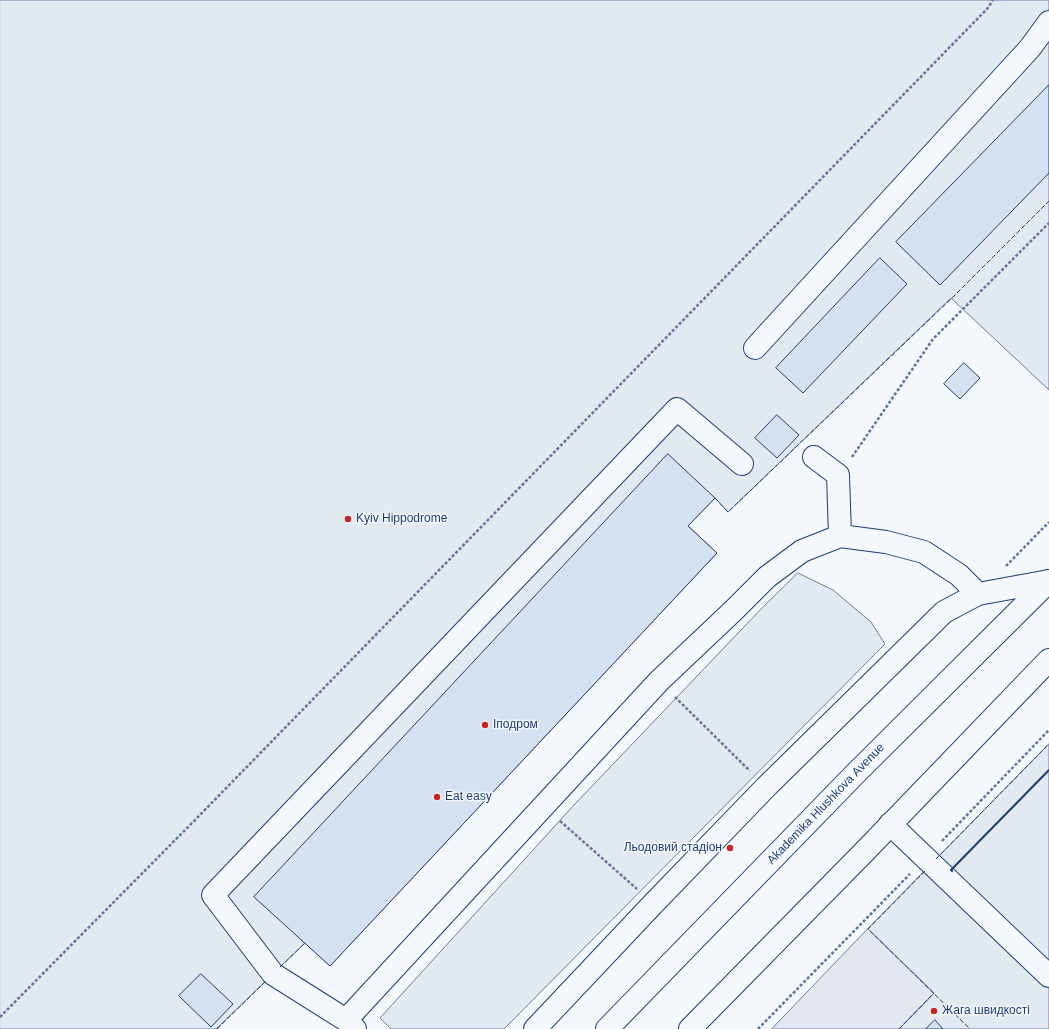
<!DOCTYPE html>
<meta charset="utf-8">
<style>
body{margin:0}
canvas{display:block;background:#f4f7fb}
</style>
<canvas width="1049" height="1029"></canvas>
<script>
const ctx = document.querySelector('canvas').getContext('2d');
ctx.lineJoin = 'round';
function fill(path, color) { ctx.fillStyle = color; ctx.fill(path, 'evenodd'); }
function trace(path, color, width, dash) { ctx.strokeStyle = color; ctx.lineWidth = width; ctx.lineCap = dash ? 'butt' : 'round'; ctx.setLineDash(dash || []); ctx.stroke(path); }
function drawText(font, color, halo, rows, align = 'center') {
  ctx.font = font + ' Helvetica,sans-serif'; ctx.lineWidth = 3; ctx.setLineDash([]); ctx.textBaseline = 'middle'; ctx.strokeStyle = halo; ctx.fillStyle = color; for (const [text, x, y, turn = 0] of rows) {
    ctx.save(); ctx.translate(x, y); ctx.rotate((+turn || 0) * Math.PI / 180); ctx.textAlign = isNaN(turn) ? turn : align; if (halo) ctx.strokeText(text, 0, 0); ctx.fillText(text, 0, 0); ctx.restore();
  }
}
const green = new Path2D(`
 M0,0H1049V390L951,298L728,512L715,498L688,526L717,553L330,966L305,943L216,1029H0Z
 M798,573L833,590L871,622L885,644L504,1029H391L380,1018L574,805L763,607Z
 M1049,744V1029H899L934,993L868,929Z`);
const parking = new Path2D(`
 M868,929L934,993L899,1029H772Z`);
const building = new Path2D(`
 M1049,85V173L940,285L896,242Z
 M880,258L907,284L803,393L776,368Z
 M964,363L980,378L960,399L944,384Z
 M777,415L799,435L777,458L755,438Z
 M668,454L715,498L688,526L717,553L330,966L254,897Z
 M201,974L233,1004L211,1027L179,996Z
 M935,1020L943,1029H926Z`);
const path = new Path2D(`
 M852,457L933,339L1049,223
 M1006,566L1049,522
 M675,697L750,771
 M560,821L637,889
 M942,841L1049,730
 M0,1017L195,820L987,9L993,0
 M758,1029L910,874`);
const minor = new Path2D(`
 M755,348L1030,48L1049,22
 M814,457L838,475L840,536
 M890,824L1049,976
 M346,1020L659,681L734,610L767,577L802,551L840,536L886,542L924,552L959,575L978,594
 M355,1029L346,1020L273,974L213,895L677,409L742,464
 M535,1029L653,904L766,787L944,612L978,594L1049,581`);
const highway = new Path2D(`
 M607,1029L856,773L1049,581
 M690,1029L867,849L1049,660`);
const fence = new Path2D(`
 M715,498L728,512L952,298L1049,201
 M936,859L1049,744
 M925,871L868,929L970,1029
 M952,871L951,870L1049,770
 M280,967L305,943
 M217,1029L267,980
 M899,1029L934,993`);
const wall = new Path2D(`
 M952,871L951,870L1049,770`);
const markers = [
 [348,519,4,"#c62828"],
 [485,725,4,"#c62828"],
 [437,797,4,"#c62828"],
 [730,848,4,"#c62828"],
 [934,1011,4,"#c62828"]
];
const poiNames = [
 ["Kyiv Hippodrome",356,519],
 ["Іподром",493,725],
 ["Eat easy",445,797],
 ["Льодовий стадіон",722,848,"right"],
 ["Жага швидкості",942,1011]
];
const streetNames = [
 ["Akademika Hlushkova Avenue",826,804,-46]
];
fill(green, '#e3e9f0');
trace(green, '#687fa3', 1);
fill(parking, '#e3e8f0');
trace(parking, '#687fa3', 1);
fill(building, '#d5e0f0');
trace(building, '#1d3f73', 1);
trace(minor, '#1d3f73', 24);
trace(highway, '#1d3f73', 24);
trace(path, '#5e769c', 2.5, [3, 2]);
trace(minor, '#f4f7fb', 22);
trace(highway, '#f4f7fb', 22);
trace(fence, '#1d3f73', 1, [5, 2]);
trace(wall, '#1d3f73', 2);
for (const [x, y, r, color] of markers) { const dot = new Path2D(); dot.arc(x, y, r, 0, 2 * Math.PI); ctx.fillStyle = color; ctx.fill(dot); trace(dot, '#f4f7fb', 1.5); }
drawText('12px', '#1d3f73', '#f4f7fb', poiNames, 'left');
drawText('12px', '#1d3f73', '#f4f7fb', streetNames);
</script>
